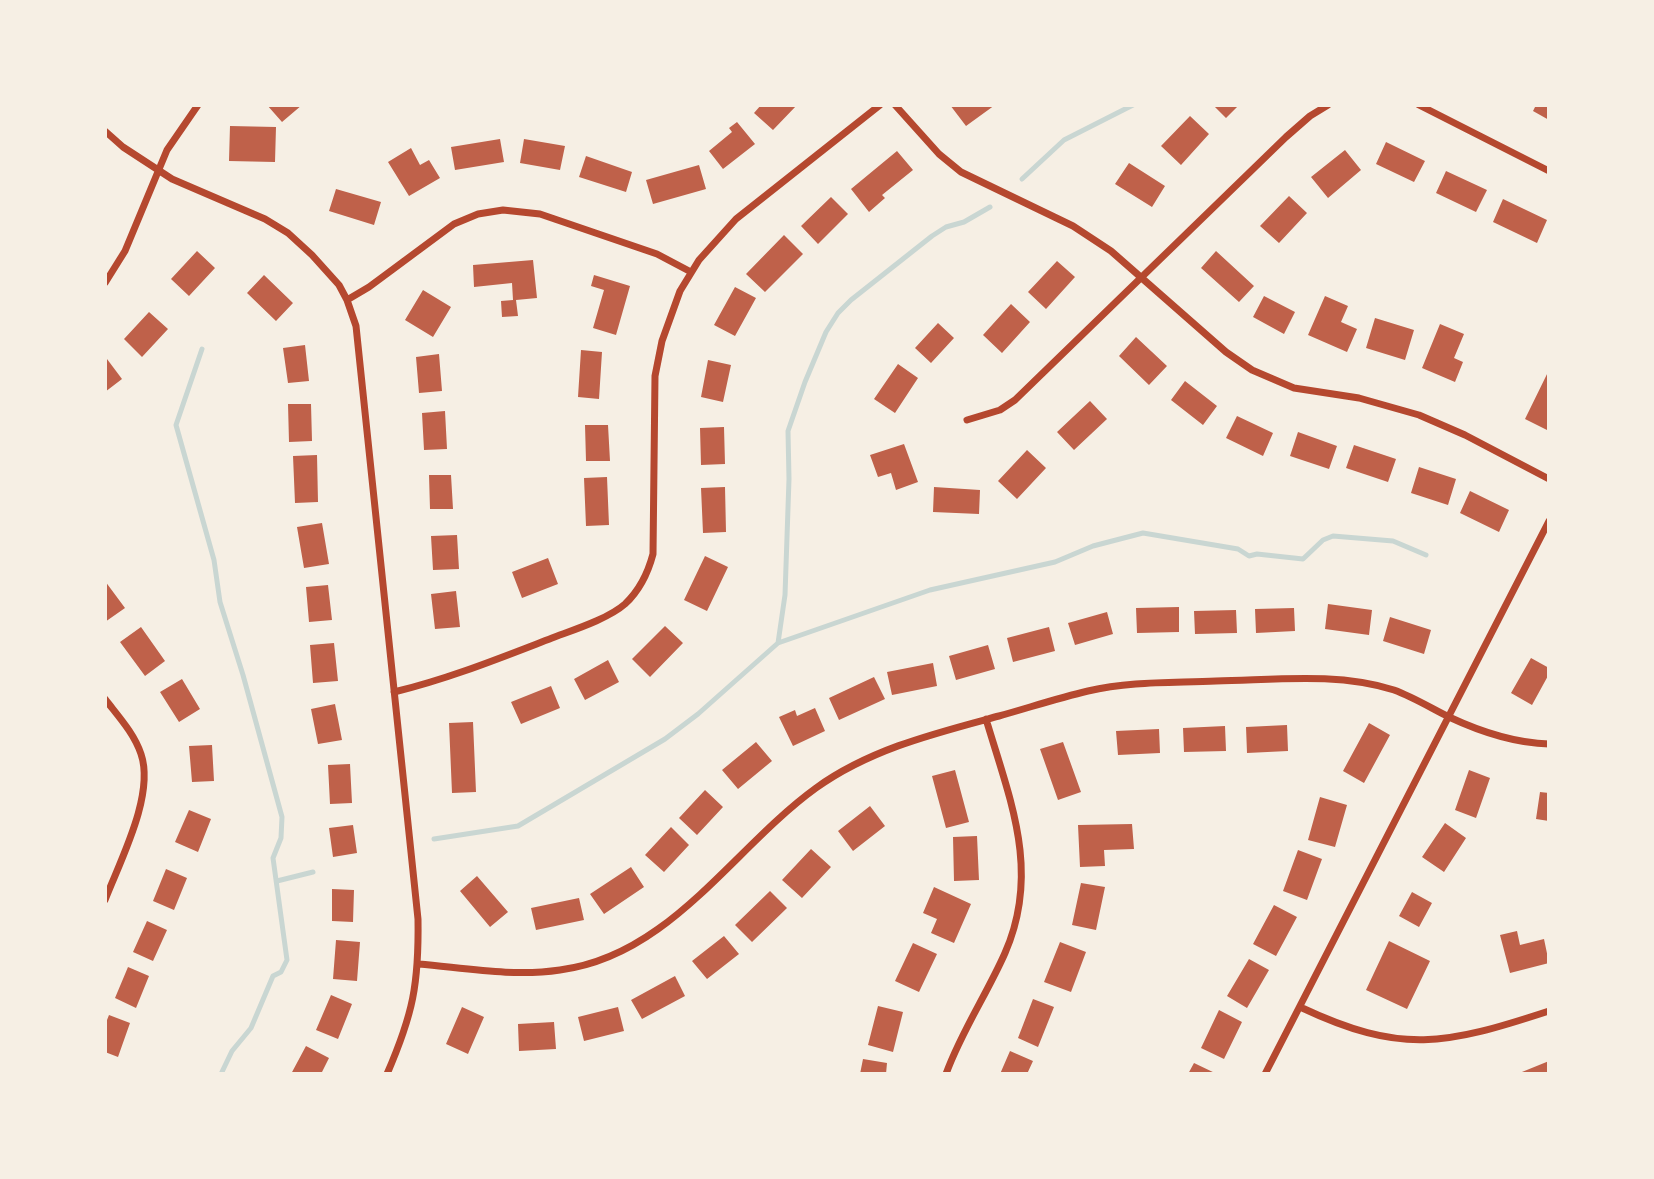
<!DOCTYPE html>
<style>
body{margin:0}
#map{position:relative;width:1654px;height:1179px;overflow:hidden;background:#f6efe4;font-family:"Work Sans",sans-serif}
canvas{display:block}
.frame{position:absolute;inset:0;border:107px solid #f6efe4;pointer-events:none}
</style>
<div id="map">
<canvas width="1654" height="1179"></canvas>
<div class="frame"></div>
</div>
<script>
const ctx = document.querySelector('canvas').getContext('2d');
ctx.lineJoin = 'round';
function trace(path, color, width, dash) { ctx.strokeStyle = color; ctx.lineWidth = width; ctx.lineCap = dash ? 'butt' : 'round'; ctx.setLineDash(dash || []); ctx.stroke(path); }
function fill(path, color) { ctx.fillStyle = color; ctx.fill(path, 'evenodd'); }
const stream = new Path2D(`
 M1022,179L1064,140L1133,105
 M202,349L176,425L214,560L220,602L243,675L282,817L281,838L273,858L287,960L281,972L273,976L251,1028L232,1051L221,1074
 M778,643L785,595L789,479L788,431L805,382L826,332L838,313L851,300L932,236L946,227L964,222L990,207
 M434,839L518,826L665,739L698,714L778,643L930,590L1055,562L1093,546L1143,533L1238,549L1249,556L1257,554L1303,559L1323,540L1333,536L1393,541L1426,555
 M277,881L313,872`);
const building = new Path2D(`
 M267,105H302L282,122Z
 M761,105H797L773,130L754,113Z
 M950,105H995L966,126Z
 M1213,105H1239L1226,118Z
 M1536,105H1549V120L1533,111Z
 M1190,116L1209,134L1181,165L1161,146Z
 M737,122L755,144L723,169L709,151L732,132L729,128Z
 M230,126L276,127L275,162L229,161Z
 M500,139L504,162L455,170L451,147Z
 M524,139L565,146L560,170L520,163Z
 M1386,142L1425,161L1414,182L1376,164Z
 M411,148L420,165L429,160L440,178L409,196L388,162Z
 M1345,150L1361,170L1328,198L1311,177Z
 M897,151L913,170L882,195L885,198L869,212L851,189Z
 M586,156L632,172L626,192L579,177Z
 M1129,163L1165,186L1152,207L1115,184Z
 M699,165L706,189L653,204L646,180Z
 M1446,171L1487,190L1476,212L1436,193Z
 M336,189L381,202L374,225L329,211Z
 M1289,196L1307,213L1279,243L1260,226Z
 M831,197L848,214L818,244L801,226Z
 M1503,199L1547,220L1537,243L1493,222Z
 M784,235L803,254L765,292L746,274Z
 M197,251L215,268L189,296L171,279Z
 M1216,251L1254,286L1239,302L1201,268Z
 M533,260L537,298L516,300L518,316L502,317L501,301L513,300L512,283L474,287L473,265Z
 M1057,261L1075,277L1046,309L1028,292Z
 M264,275L293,303L276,321L247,293Z
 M594,275L630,286L616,335L593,328L604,290L591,286Z
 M735,287L756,298L735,336L714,325Z
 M423,290L451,307L433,337L405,320Z
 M1264,296L1295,312L1284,334L1253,317Z
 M1325,296L1348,306L1341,322L1357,329L1347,352L1308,335Z
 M1011,304L1030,322L1002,353L983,335Z
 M149,312L168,329L142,357L124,339Z
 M1375,318L1414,330L1405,360L1366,348Z
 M938,323L954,338L931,363L915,348Z
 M1440,324L1464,334L1454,358L1463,362L1455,382L1422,368Z
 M1136,337L1167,366L1149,385L1119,356Z
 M305,345L309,381L288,383L283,348Z
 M581,350L602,352L599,399L578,397Z
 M439,354L442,391L419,393L416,357Z
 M107,359L122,379L105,392V360Z
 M708,360L731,365L723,402L701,397Z
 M898,364L918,378L895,413L874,399Z
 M1549,370V426L1547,430L1525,419Z
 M1185,381L1217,406L1203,425L1171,400Z
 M1090,401L1107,419L1074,450L1057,432Z
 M288,404H311L312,441L289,442Z
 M445,411L447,449L424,450L422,413Z
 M1237,416L1273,433L1263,456L1226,438Z
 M585,425H608L610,461H586Z
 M724,427L725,464L701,465L700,428Z
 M1298,432L1337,446L1329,469L1290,456Z
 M904,444L918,482L896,490L891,473L878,477L870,455Z
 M1354,445L1396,459L1388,482L1346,468Z
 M1027,450L1046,468L1017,499L998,481Z
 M317,455L318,502L295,503L293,456Z
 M1419,467L1456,479L1448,505L1411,493Z
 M429,475H451L453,509H430Z
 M607,477L609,525L586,526L584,478Z
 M725,487L726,532L703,533L701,488Z
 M934,487L980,490L979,514L933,512Z
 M1470,491L1509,510L1499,532L1460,513Z
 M322,523L329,564L304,568L297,527Z
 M457,535L459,569L433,570L431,536Z
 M705,556L728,567L707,611L684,600Z
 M548,558L558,584L522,598L512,572Z
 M105,581L125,608L105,622Z
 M328,585L332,620L309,622L306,587Z
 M456,591L460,627L435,629L431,594Z
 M1328,604L1372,610L1369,635L1325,629Z
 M1179,607V632L1137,633L1136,608Z
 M1294,608L1295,631L1256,633L1255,609Z
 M1236,610L1237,633L1195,634L1194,611Z
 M1107,612L1113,634L1075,645L1068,623Z
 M1390,617L1431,630L1424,654L1383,641Z
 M665,626L683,643L650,677L632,659Z
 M141,627L165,661L145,676L120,642Z
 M1049,627L1055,651L1013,662L1007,638Z
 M334,643L338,681L313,683L310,645Z
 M988,645L995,669L956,680L949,656Z
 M1531,658L1549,668V674L1532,705L1511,693Z
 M608,660L619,682L585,700L574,679Z
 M933,663L937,686L892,695L887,672Z
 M874,677L885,699L839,720L829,698Z
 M182,679L200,709L179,722L160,692Z
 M551,686L560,708L521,724L511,702Z
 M335,704L342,740L318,744L311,709Z
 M815,708L825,731L793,746L779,717L795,710L797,716Z
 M473,722L476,792L452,793L449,723Z
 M1369,723L1390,735L1364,783L1343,771Z
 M1287,725L1288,751L1247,753L1246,727Z
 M1225,726L1226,751L1184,752L1183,728Z
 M1159,729L1160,753L1118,755L1116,731Z
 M756,742L772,761L738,789L722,770Z
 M1063,742L1081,792L1058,800L1040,749Z
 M212,745L214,781L192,782L189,746Z
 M350,764L352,803L330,804L328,765Z
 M955,770L969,822L946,828L932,776Z
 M1469,770L1490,778L1476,818L1455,810Z
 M705,790L723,807L697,835L679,818Z
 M1540,792L1549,793V821L1536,819Z
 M1320,797L1347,805L1335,847L1308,840Z
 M870,806L885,826L853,851L838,831Z
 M189,810L211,819L198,852L175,842Z
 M1445,823L1466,838L1444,872L1422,857Z
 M1132,824L1134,849L1104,850L1105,866L1080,867L1078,825Z
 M353,825L357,853L333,857L329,828Z
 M671,827L689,845L664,872L645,855Z
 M977,836L979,880L954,881L953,837Z
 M811,849L831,867L802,898L782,880Z
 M1298,850L1322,859L1307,900L1283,891Z
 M631,867L644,887L604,914L590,894Z
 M166,869L187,878L174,910L153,901Z
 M477,876L508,912L490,927L460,891Z
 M1081,883L1105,887L1096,930L1072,925Z
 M934,887L971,904L954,943L931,933L937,919L923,913Z
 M332,889L354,890L353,922L332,921Z
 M770,891L787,908L752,942L735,925Z
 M1412,892L1432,903L1419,927L1399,916Z
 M579,898L584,920L536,930L531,908Z
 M1274,905L1297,917L1276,956L1253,944Z
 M147,921L167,930L153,961L133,952Z
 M1517,931L1520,945L1544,939L1549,963L1510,973L1500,935Z
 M724,936L739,954L707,979L692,961Z
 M336,940L360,942L357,981L333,979Z
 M1389,941L1430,961L1407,1009L1366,990Z
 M1060,942L1086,952L1071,992L1044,982Z
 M913,943L937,954L919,992L895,981Z
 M1249,959L1269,970L1247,1008L1227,996Z
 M128,967L149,976L136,1008L115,998Z
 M675,976L685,996L642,1019L631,1000Z
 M331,995L352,1004L338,1039L316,1030Z
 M1033,999L1054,1007L1038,1047L1018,1038Z
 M878,1006L903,1012L893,1052L868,1045Z
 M462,1007L484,1017L468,1054L446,1044Z
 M618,1007L624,1031L584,1041L578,1017Z
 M1219,1010L1242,1022L1224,1059L1201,1048Z
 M109,1015L130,1023L118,1057L105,1052V1025Z
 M554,1022L556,1049L519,1051L518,1024Z
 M306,1046L329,1058L321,1074H291Z
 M1010,1051L1033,1061L1027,1074H1000Z
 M863,1059L887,1063L886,1074H860Z
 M1549,1061V1074H1517Z
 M1194,1063L1217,1074H1188Z`);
const minor = new Path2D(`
 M895,105L939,154L961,172L1073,226L1111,251L1226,352L1252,370L1294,388L1359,398L1419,415L1465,435L1549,479
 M1419,105L1549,171
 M105,131L123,147L172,179L265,219L288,233L312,255L339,285L347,300L356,326L418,919C419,984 413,1014 387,1074
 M105,283L125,251L167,150L198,105
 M347,300L369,287L454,224L478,214L503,210L540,214L657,254L691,272
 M967,420L1000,410L1015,400L1286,137L1310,116L1328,105
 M394,692C448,679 500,658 552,638C573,630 608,619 625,604C640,590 648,573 653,554L655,376L662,341L680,291L699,260L736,219L880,105
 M105,699C118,716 134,733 141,754C155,795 120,861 105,900
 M419,964C465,968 513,977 560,970C670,956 733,848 816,788C870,749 936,733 999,716C1028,708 1058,698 1088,691C1130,681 1173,683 1216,681C1275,680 1337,672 1394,690C1413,697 1431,708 1449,717C1481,732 1513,743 1549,744
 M1300,1007C1402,1055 1445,1045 1549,1011
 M946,1074C961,1032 987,994 1005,953C1041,871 1010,800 986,719
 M1265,1074L1549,521`);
trace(stream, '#c9d6d2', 5);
fill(building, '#bf614a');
trace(minor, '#b5482f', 7);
</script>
